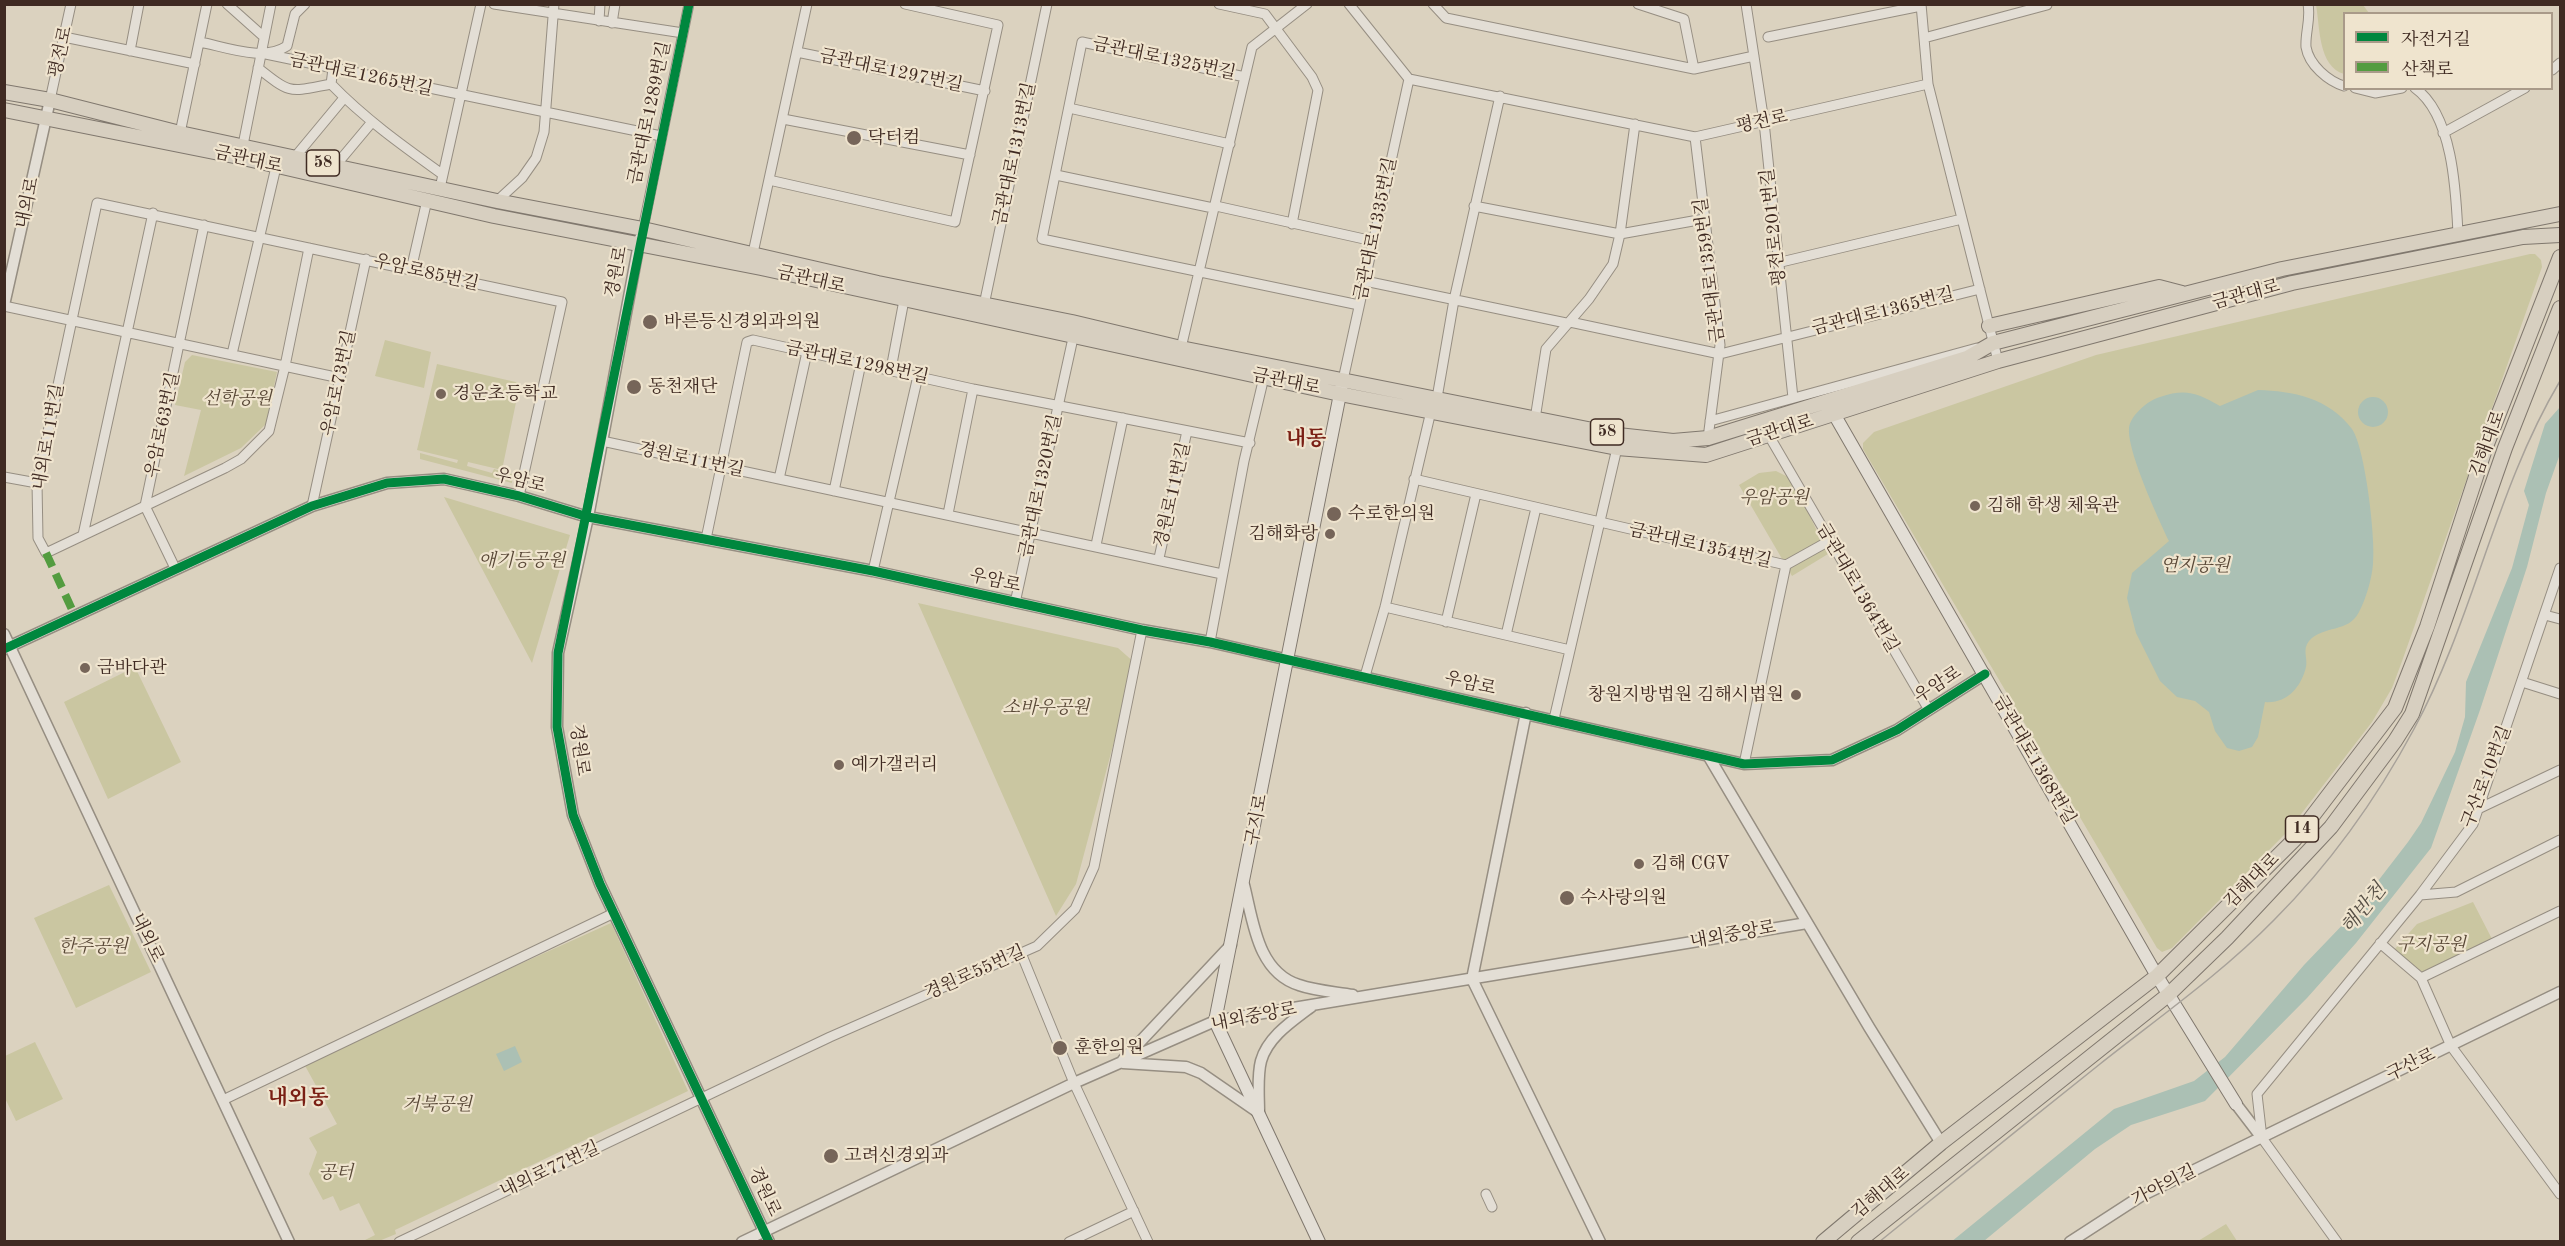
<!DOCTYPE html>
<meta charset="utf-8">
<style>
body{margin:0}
#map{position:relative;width:2565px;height:1246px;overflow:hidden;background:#dbd2bf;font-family:"Old Standard TT","Noto Serif KR",serif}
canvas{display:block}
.frame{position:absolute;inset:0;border:6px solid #3f2a22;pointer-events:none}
.legend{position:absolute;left:2343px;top:12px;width:210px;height:78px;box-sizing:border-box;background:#efe4ce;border:2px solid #a99a89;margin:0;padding:8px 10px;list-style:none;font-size:18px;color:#3f2a22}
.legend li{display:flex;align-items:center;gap:12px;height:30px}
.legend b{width:30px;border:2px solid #a99a89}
</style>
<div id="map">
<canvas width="2565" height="1246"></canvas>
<div class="frame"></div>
<ul class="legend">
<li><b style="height:8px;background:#00873e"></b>자전거길</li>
<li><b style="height:8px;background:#539c40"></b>산책로</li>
</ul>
</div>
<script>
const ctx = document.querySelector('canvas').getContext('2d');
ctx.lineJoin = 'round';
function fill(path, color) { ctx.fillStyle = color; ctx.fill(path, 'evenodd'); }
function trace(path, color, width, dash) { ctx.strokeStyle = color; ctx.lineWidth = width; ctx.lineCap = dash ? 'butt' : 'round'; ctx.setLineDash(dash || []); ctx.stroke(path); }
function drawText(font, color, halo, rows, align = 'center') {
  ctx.font = font + ' "Old Standard TT","Noto Serif KR",serif'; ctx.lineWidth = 4.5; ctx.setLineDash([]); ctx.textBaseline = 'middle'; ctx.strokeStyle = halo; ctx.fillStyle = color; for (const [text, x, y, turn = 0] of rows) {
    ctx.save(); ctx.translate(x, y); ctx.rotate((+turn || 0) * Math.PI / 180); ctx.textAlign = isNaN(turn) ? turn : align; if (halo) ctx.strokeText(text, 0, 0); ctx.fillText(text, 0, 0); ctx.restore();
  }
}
const green = new Path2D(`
 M2316,5H2363L2369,13L2344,14V74C2318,66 2320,27 2316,5Z
 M2530,254H2535L2541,260L2542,267L2401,664L2392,688L2372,722L2288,831L2172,948L2162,952L2157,948L1863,449V443L1874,432L2096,355Z
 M385,340L431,352L424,388L375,376Z
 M192,355L277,372L266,424L241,448L184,476L201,410L175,405L185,362Z
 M437,364L520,383L502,470L468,462L467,466L492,473L494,469L512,474V483L420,459V453L457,463L458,460L417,450Z
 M1776,471L1792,479L1828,554L1792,576L1739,485L1759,473Z
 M444,497L570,535L532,663Z
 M918,603L1118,648L1135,663L1076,884L1056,916Z
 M135,667L181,762L108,799L64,702Z
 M109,885L151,972L76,1008L34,918Z
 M2473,902L2492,939L2436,972H2422L2394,950L2417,924Z
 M611,923L688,1091L395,1230L396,1234L379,1241H363L375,1235L359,1203L340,1211L333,1196L323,1200L309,1174L317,1152L309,1138L337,1124L303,1062Z
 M35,1042L63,1099L16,1121L5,1098V1056Z
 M2226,1224L2237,1241H2198Z`);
const water = new Path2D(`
 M2258,390C2293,391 2329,398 2352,429C2365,447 2376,539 2373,564C2372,578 2366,599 2359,612C2349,633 2323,625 2309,641C2302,650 2308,658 2306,667C2301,688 2286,704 2265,702L2258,737L2252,747L2239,751L2227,748L2215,731L2209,712L2195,701L2177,697L2160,681L2136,633L2127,598L2132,573L2169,541C2158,518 2127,451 2129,428C2130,416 2148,400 2160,397C2186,388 2197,393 2220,406Z
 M2358 412a15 15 0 1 1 30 0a15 15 0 1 1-30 0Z
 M2560,407V454L2546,493L2527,567L2480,710L2431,848L2356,943L2307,998L2205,1101L2131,1125L2095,1149L1984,1241L1951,1242L2114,1109L2194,1081L2225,1057L2304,965L2351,916L2408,842L2421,823L2455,752L2465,717L2466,682L2512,568L2529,505L2524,491L2545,424Z
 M515,1046L522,1062L504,1071L496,1054Z`);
const minor = new Path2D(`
 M227,4L264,37
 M494,4L683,33
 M1219,4L1265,14L1312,77L1318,90L1292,224
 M1349,4L1409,79L1695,137L1928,84
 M1433,4L1446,18L1694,69L1754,56
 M1638,4L1684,19L1694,69
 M1746,4L1764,122L1793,398
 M1921,4L1928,84L1998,361
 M2308,4C2311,19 2305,33 2306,47C2309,65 2328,81 2344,86
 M599,21L600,4
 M612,23L615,4
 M64,37L195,64
 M1768,37L1921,6
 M1924,38L2047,5
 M200,42C226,47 263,62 287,46L295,14L305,4
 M130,51L139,4
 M797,52L985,91
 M261,53L661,136
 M258,68C292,95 289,92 331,84
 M333,69L331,84C365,119 403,146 442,174
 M2552,70L2560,63
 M1245,77L1082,42L1042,239L1359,305
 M2355,88L2375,93L2402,88
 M2415,88C2453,115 2456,192 2458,234
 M50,100L71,4
 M1069,108L1230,144
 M783,119L970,155
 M180,133L207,4
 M2443,133L2525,88
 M1695,137L1720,345L1708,438
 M243,145L271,4
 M295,157L344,98
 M336,165L372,122
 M1056,175L1213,208
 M769,180L955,222L998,25L905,4
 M440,188L481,4
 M497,201L522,178L536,158L544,132L554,4
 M1216,206L1373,241
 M1474,206L1620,234L1704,219
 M643,229L689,4
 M309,248L285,366L269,431L241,459L225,468L46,553L38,538L37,483L97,203L562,302L519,496
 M753,253L807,4
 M1777,263L1962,219
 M411,270L427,200
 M1365,281L1566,323
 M984,305L1047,4
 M4,306L340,378
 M1570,322L1720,354L1980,289
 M1181,348L1252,47L1307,4
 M232,354L276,167
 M891,369L904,300
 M1343,380L1409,79
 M1437,398L1454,300L1500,96
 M1535,419L1546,349L1589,299L1613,264L1620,234L1635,124
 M1710,421L1977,348
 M1768,434L1929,710
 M602,441L1222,574
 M4,477L37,483
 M779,479L807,352
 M1414,479L1786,565L1829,541
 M834,491L861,363
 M312,506L366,259
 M948,514L973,389
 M83,535L153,213
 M706,539L747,342L753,340L973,389L1250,443
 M1096,545L1123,418
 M1159,558L1187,431
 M175,568L145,506L204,225
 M873,571L918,376
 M1015,603L1073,338
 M1385,607L1570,650
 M2545,615L2560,619
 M1446,622L1476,494
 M1506,635L1536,508
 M1210,642L1244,461L1264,377
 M1365,676L1385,607L1431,411
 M2522,682L2560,694
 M1554,719L1617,448
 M1744,764L1786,565
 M2478,809L2560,770
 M2420,895L2456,892L2560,840
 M2380,943L2421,978L2451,1046L2560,1194
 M1021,953L1074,1083L1148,1242
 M2421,978L2560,911
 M223,1100L614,913
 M1486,1194L1492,1207
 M399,1242L830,1037L1037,946L1075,909L1094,867L1142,630
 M1069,1242L1134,1211
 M2337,1242L2262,1138L2257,1094L2420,895L2473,824L2560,568`);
const tertiary = new Path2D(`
 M640,238L588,517L558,653L557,727L573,815L600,884L769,1242
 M4,305L50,100
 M4,634L289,1242
 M4,649L312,506L387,483L444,479L519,496L588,517L873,571L1142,630L1210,642L1744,764L1832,760L1897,730L1985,674
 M1526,713L1472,979L1600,1242
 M1709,757L1869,1027L1941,1143
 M1244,885C1253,920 1257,972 1299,985C1316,991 1336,992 1353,995
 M1123,1060L1231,945
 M1123,1063L1186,1067L1201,1073L1259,1113
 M2236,1104L2262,1138
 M1259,1113C1259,1097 1257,1076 1261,1061C1268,1036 1294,1020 1312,1006
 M742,1242L1074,1083L1215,1021L1807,923
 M2070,1242L2141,1196L2560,992`);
const secondary = new Path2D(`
 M1830,407L2157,976L2236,1104
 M1319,1242L1215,1021L1342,384`);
const primary = new Path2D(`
 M4,92L50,100L180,133L497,201L643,229L878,283L1072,322L1181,348L1618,435L1673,441L1708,438L1967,358L1993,343L2282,269L2560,214
 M4,110L239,157L494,216L761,268L1340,394L1617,448L1706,455L1998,361L2292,283L2523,237L2560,235
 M1989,326L2159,287L2182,293
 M1823,1242L1941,1143L2157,976L2295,839L2395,708L2427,627L2485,449L2560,257
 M1858,1242L2168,995L2227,938L2331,827L2395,741L2412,714L2505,448L2560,308`);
const tram = new Path2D(`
 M1879,1242C1953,1182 2026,1123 2100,1064C2158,1018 2221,974 2274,920C2329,865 2377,798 2414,729C2474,618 2495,490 2560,381`);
const quiet = new Path2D(`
 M46,553L75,616`);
const cycleway = new Path2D(`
 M689,4L558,653L557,727L573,815L600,884L769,1242
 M4,649L312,506L387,483L444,479L519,496L588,517L873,571L1142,630L1210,642L1744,764L1832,760L1897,730L1985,674`);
const markers = [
 [854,138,8,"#766559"],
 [650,322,8,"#766559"],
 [634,387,8,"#766559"],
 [441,394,6,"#766559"],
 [1975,506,6,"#766559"],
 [1334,514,8,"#766559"],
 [1330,534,6,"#766559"],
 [85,668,6,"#766559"],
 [1796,695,6,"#766559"],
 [839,765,6,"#766559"],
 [1639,864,6,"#766559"],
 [1567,898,8,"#766559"],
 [1060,1048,8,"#766559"],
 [831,1156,8,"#766559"]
];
const shields = [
 [323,163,33],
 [1607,432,33],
 [2302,829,33]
];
const shieldNames = [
 ["58",323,163],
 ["58",1607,432],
 ["14",2302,829]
];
const streetNames = [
 ["평전로",61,52,-77],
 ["금관대로1325번길",1164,59,12],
 ["금관대로1297번길",891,71,12],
 ["금관대로1265번길",361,75,12],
 ["금관대로1289번길",650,113,-78],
 ["평전로",1762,122,-12],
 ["금관대로1313번길",1015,154,-78],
 ["금관대로",248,160,13],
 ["내외로",28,203,-78],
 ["평전로201번길",1774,227,-96],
 ["금관대로1335번길",1376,229,-78],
 ["금관대로1359번길",1710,270,-97],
 ["경원로",617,272,-79],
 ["우암로85번길",426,273,13],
 ["금관대로",811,280,13],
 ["금관대로",2246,295,-15],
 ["금관대로1365번길",1883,312,-14],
 ["금관대로1298번길",857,363,12],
 ["금관대로",1286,382,12],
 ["우암로73번길",339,383,-78],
 ["우암로63번길",163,425,-78],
 ["금관대로",1780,431,-17],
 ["내외로11번길",49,437,-80],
 ["김해대로",2488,444,-70],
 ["경원로11번길",691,460,12],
 ["우암로",520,481,14],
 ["금관대로1320번길",1041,486,-78],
 ["경원로11번길",1173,495,-77],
 ["금관대로1354번길",1700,546,13],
 ["우암로",995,581,13],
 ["금관대로1364번길",1857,588,60],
 ["우암로",1470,684,13],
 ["우암로",1938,685,-33],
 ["경원로",579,750,82],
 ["금관대로1368번길",2034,760,60],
 ["구산로10번길",2487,777,-69],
 ["구지로",1257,820,-79],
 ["김해대로",2252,881,-45],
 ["내외중앙로",1733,935,-10],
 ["내외로",147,938,64],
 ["경원로55번길",975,973,-24],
 ["내외중앙로",1254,1017,-11],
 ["구산로",2411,1065,-26],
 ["내외로77번길",550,1170,-25],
 ["가야의길",2164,1186,-27],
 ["경원로",764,1192,65],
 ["김해대로",1881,1193,-40]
];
const poiNames = [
 ["닥터컴",868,138],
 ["바른등신경외과의원",664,322],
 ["동천재단",648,387],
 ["경운초등학교",453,394],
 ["김해 학생 체육관",1987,506],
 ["수로한의원",1348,514],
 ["김해화랑",1318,534,"right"],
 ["금바다관",97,668],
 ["창원지방법원 김해시법원",1784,695,"right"],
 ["예가갤러리",851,765],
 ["김해 CGV",1651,864],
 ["수사랑의원",1580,898],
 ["훈한의원",1074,1048],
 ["고려신경외과",844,1156]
];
const parkNames = [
 ["선학공원",237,399],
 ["우암공원",1774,498],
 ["애기등공원",522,561],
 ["연지공원",2195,566],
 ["소바우공원",1046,708],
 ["구지공원",2431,945],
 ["한주공원",93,947],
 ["거북공원",437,1105],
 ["공터",336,1173]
];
const waterNames = [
 ["해반천",2364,909,-51]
];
const quarterNames = [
 ["내동",1306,439],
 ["내외동",298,1098]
];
fill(green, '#cac6a1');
fill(water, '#abc0b4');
trace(minor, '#968e82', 11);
trace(tertiary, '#968e82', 13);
trace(secondary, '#80786e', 14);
trace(primary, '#80786e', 16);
trace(minor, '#e3ded5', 9);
trace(tertiary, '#e3ded5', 10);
trace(secondary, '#e3ded5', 12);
trace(primary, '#d7cfc0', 14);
trace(tram, '#a8a29a', 1.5);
trace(quiet, '#539c40', 8, [15, 8]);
trace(cycleway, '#00873e', 9);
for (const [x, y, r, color] of markers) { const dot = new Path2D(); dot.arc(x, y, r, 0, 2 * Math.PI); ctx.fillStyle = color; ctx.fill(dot); trace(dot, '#efe4ce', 2); }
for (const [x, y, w] of shields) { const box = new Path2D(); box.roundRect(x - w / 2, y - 13, w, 26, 4.5); ctx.fillStyle = '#efe4ce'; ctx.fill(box); trace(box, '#3f2a22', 1.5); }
drawText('bold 16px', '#3f2a22', null, shieldNames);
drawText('18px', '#3f2a22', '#efe4ce', streetNames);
drawText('18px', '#3f2a22', '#efe4ce', poiNames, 'left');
drawText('italic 18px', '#584736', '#efe4ce', parkNames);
drawText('italic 20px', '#554e45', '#efe4ce', waterNames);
drawText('bold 21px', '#7a1f14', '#efe4ce', quarterNames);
</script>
